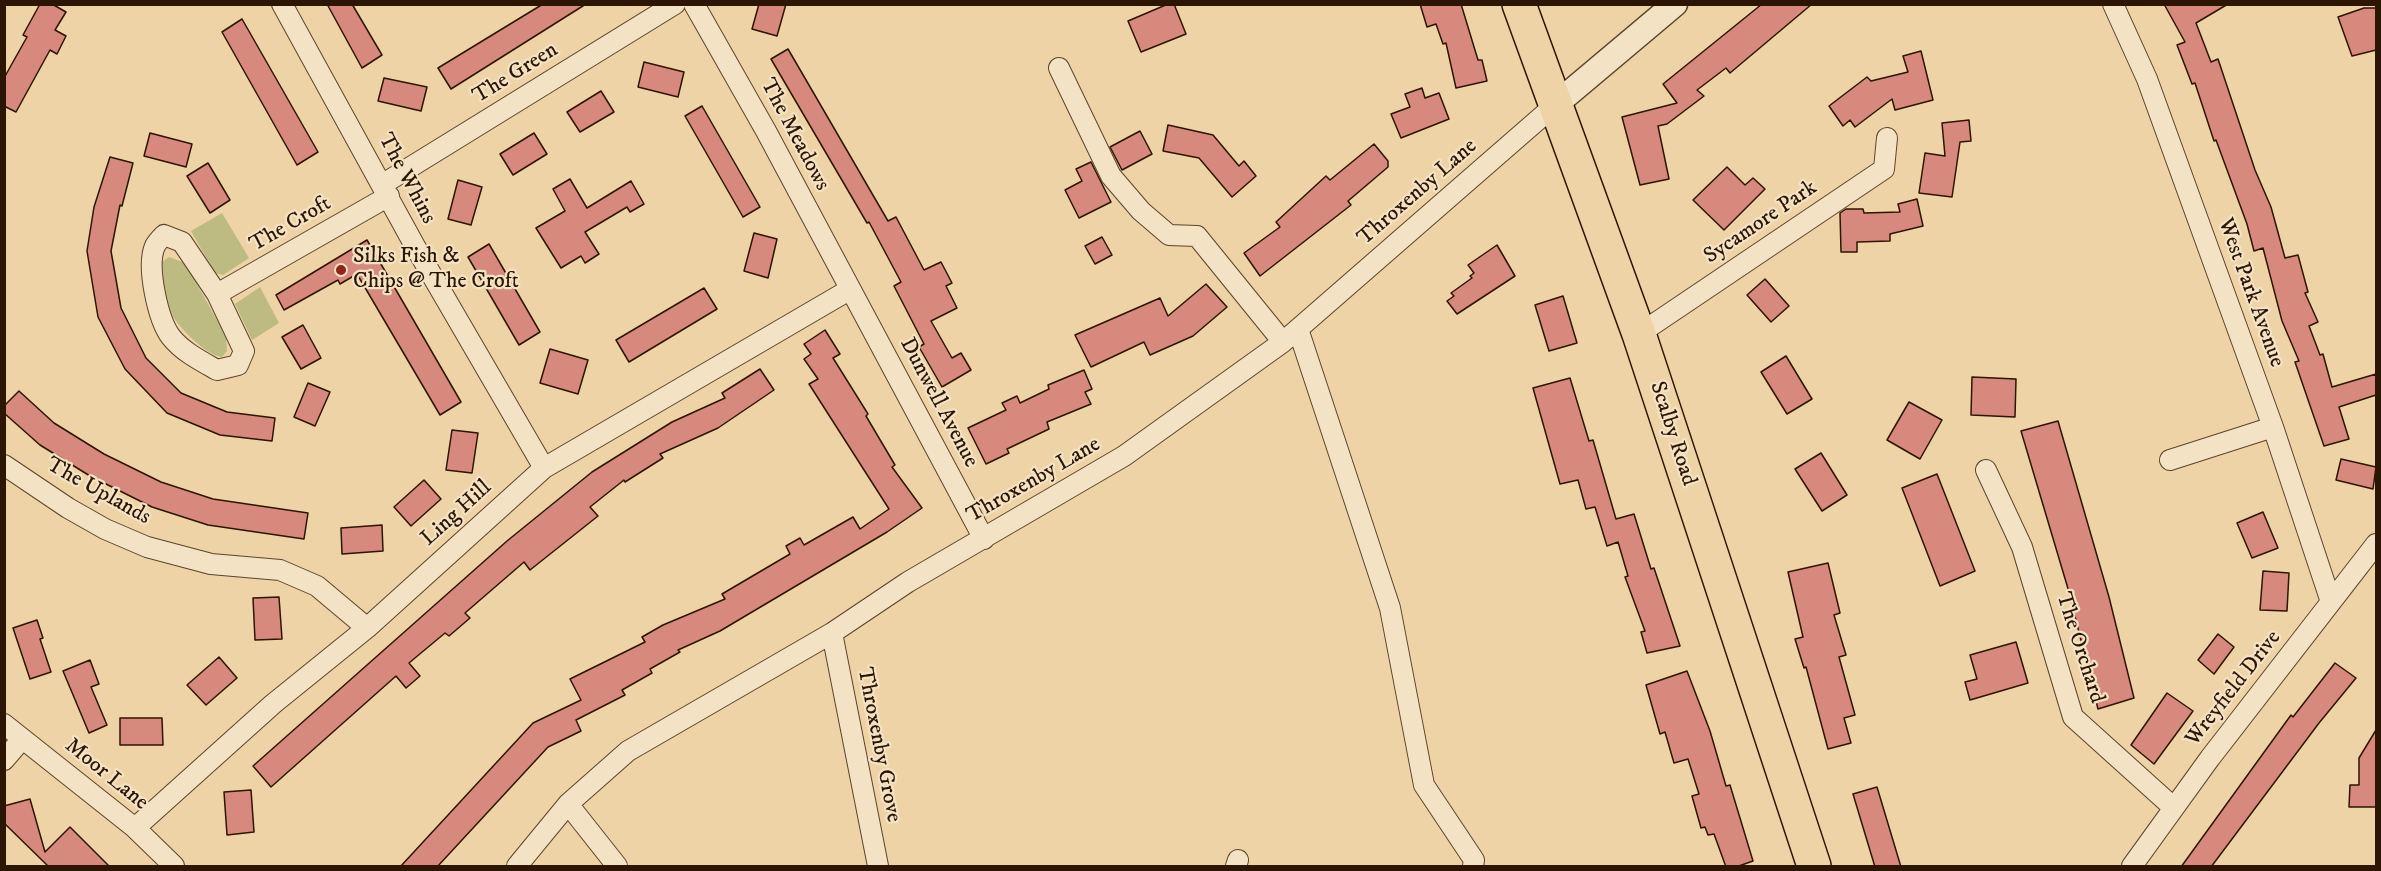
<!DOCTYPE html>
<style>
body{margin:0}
#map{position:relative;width:2381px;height:871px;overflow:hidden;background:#edd3a5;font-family:"IM FELL DW Pica",serif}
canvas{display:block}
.frame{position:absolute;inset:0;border:6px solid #2c1502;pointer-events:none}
</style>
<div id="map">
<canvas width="2381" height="871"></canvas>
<div class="frame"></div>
</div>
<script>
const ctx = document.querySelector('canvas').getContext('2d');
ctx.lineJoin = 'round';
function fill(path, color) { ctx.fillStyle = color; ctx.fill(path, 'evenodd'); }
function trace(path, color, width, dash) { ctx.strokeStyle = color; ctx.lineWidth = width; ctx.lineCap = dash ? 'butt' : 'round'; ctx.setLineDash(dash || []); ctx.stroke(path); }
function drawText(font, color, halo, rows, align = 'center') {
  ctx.font = font + ' "IM FELL DW Pica",serif'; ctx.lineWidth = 4.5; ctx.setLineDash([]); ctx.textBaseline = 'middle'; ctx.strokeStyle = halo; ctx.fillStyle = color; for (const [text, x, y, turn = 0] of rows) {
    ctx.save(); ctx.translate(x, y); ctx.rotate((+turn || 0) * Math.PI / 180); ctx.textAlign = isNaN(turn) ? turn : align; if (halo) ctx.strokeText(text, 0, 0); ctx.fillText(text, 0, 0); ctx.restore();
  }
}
const green = new Path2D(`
 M222,213L249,258L223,275L215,273L191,231Z
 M169,257L185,263L226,336L227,351L222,357C204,355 172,321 166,304C161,292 159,274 162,262Z
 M260,287L279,323L252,340L235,304Z`);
const building = new Path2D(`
 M40,4H52L66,12L55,30L66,36L57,54L50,50L16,112L4,106V78L27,37L23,35Z
 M327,4H352L382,55L362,68Z
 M543,4H586L451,89L438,68Z
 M759,4H786L777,36L752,29Z
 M1168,4H1174L1186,34L1141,52L1128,21Z
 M1420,4H1461L1478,60H1482L1487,81L1456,88L1446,43L1443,44L1436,24L1427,27Z
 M1762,4H1812L1730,73L1726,68L1697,90L1704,96L1667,124L1658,126L1669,179L1640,185L1622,117L1677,103L1663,84Z
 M2164,4H2228L2196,23L2211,62L2218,59L2255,170L2271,207L2285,258L2298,255L2308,292L2305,293L2318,322L2309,326L2320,355L2323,354L2332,387L2376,374V395L2339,407L2349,439L2324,446L2295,362L2299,361L2282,321L2263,248L2254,251L2247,224L2216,140L2214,141L2195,83L2192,84L2177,45L2185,42Z
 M2364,8H2376V50L2352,56L2338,17Z
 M242,19L318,152L297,165L222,32Z
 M788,49L888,221L896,217L924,270L941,262L952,283L946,286L957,308L931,321L952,358L961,353L971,370L942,387L919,347L924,344L894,286L901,282L869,222L867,223L771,59Z
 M1921,51L1933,100L1895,110L1892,99L1855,127L1850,120L1843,126L1829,106L1867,77L1871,81L1908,72L1903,56Z
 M644,62L684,72L678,97L638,87Z
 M384,78L427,87L421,111L378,101Z
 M1422,88L1425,98L1439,93L1449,119L1401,138L1391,114L1410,107L1405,94Z
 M601,91L614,112L580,132L567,112Z
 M702,106L760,207L743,217L685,116Z
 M1969,120L1971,141L1960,142L1952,197L1919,193L1925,153L1945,156L1942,123Z
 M1168,125L1213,135L1239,166L1244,161L1256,176L1232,197L1199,158L1163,151Z
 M1140,131L1152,154L1122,170L1110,147Z
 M150,133L192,144L186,167L144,156Z
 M534,133L547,154L513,175L500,154Z
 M1374,144L1388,161V167L1348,201L1351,205L1260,276L1244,253L1280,227L1276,222L1326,176L1330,180Z
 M110,157L133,163L122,206L120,205L111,251L121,308L146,358L181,393L227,412L275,418L272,441L220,435L167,413L125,369L98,317L87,251L94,207Z
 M1091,162L1111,202L1079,218L1065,190L1082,181L1076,169Z
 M208,163L230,200L210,213L187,176Z
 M1727,167L1745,185L1753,178L1765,189L1724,230L1693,200Z
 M570,179L587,208L631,181L644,204L630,212L627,207L585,232L599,254L585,263L581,256L561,268L536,228L565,211L553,189Z
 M458,180L482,187L471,225L448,219Z
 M1917,199L1923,226L1890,234V241L1857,242V252H1841L1840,213L1846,209H1863L1864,213L1900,212L1898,204Z
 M754,233L777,239L768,278L744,271Z
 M1102,237L1112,255L1095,264L1085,246Z
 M367,240L461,402L440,415L357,274L340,284L338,280L284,310L276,295Z
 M489,244L540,332L519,345L468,257Z
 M1497,245L1515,276L1457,314L1447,301L1454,296L1451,293L1472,278L1470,276L1474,273L1468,265Z
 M1765,279L1789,306L1771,322L1747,295Z
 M1206,284L1227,307L1193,336L1150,355L1144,342L1091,367L1075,335L1160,298L1168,316Z
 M704,288L717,309L629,362L616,340Z
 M1563,296L1577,343L1549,351L1535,305Z
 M303,325L321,358L301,369L282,337Z
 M825,330L840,354L833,358L868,414L866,416L895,465L892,467L922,508L887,532L720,631L678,650L680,652L650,669L652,673L622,690L625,695L576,720L581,731L548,747L437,867H400L533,723L581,700L570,679L645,642L642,637L663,625L725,599L722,594L790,554L786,546L800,538L804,545L853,517L860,529L889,509L809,384L818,379L804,359L811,354L804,344Z
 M550,349L588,360L578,394L540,383Z
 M1786,356L1812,399L1787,414L1761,372Z
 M760,369L774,390L718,428L660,454L663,458L625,482L624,480L590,507L598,516L530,570L524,562L465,613L470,618L449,636L445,633L409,663L420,676L406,688L396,676L271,787L253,766L507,541L592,472L672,422L725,398L722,393Z
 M1084,370L1092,389L1085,392L1091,404L1047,422L1049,429L1007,449L1009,453L986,464L968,428L1006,410L1002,403L1017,396L1020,403L1049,389L1048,385Z
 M1972,377L2016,379L2015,417L1971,415Z
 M1570,378L1589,441L1593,440L1616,519L1634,514L1651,569L1654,568L1680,646L1647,653L1641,632L1645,631L1625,577L1628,576L1618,542L1607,546L1595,507L1586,509L1578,480L1560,484L1533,388Z
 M308,383L330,392L315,426L294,417Z
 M19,391L54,423L104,454L161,482L213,499L308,513L304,539L208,525L152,507L90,476L40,445L4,413V406Z
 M1909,402L1942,420L1920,459L1887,440Z
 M2058,421L2109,597L2134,698L2098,709L2069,592L2021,431Z
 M452,430L478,433L472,473L446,470Z
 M1821,453L1847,495L1822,511L1795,469Z
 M2341,459L2376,467L2373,489L2336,480Z
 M1937,474L1975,571L1940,586L1902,488Z
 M424,480L441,499L411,526L394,507Z
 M2263,512L2278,548L2252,558L2237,523Z
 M382,525L383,551L342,554L341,528Z
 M1828,563L1840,613L1834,615L1846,655L1839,657L1855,715L1844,718L1851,743L1828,749L1806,667L1804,668L1795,639L1803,637L1788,572Z
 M2263,571L2289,573L2287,611L2260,610Z
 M279,597L282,639L255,640L253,598Z
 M37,620L43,638L40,639L51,672L30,679L13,628Z
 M2218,634L2234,647L2214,674L2198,660Z
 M2016,642L2028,683L1970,700L1965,682L1977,679L1970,655Z
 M219,657L237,678L206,705L187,685Z
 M90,660L99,684L91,687L107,725L89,733L63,671Z
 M2335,663L2356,678L2319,723L2211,867H2181L2291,715L2293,717Z
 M1687,671L1710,731L1726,786L1730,785L1753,861L1736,867H1726L1714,834L1708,835L1705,827L1701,828L1692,796L1699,794L1688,759L1674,763L1665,732L1660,734L1646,685Z
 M2167,693L2193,711L2154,764L2131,745Z
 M120,718H162L163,745H120Z
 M2376,730V807H2349L2350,785H2359V758Z
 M1877,787L1901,867H1875L1853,794Z
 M251,790L254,832L227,835L224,792Z
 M30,799L45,852L70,827L110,867H49L4,823V806Z`);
const minor = new Path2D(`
 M282,4L416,248L544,468
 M694,4L766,131L984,539
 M2113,4L2147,79L2273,427L2331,602
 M1059,68L1111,176L1141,211L1169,235L1197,236L1283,342
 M383,184L675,4
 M217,294L182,242L164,235C161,238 157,242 155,246C146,266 158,320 171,337C183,352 201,361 217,370L238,365L244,351L217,294L389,196
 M1298,329L1390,608L1424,785L1474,860L1473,866
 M1639,334L1884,169L1887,138
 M2170,460L2273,427
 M4,465L68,508L105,529L147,547L211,564L280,570L317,586L367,628
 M1986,470L2022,547L2073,717L2174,808
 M832,633L878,866
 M4,724L135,828L174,866
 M4,760L22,739
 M568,804L617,866
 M135,828L273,704L367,628L544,468L849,290
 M517,866L568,804L628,751L832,633L908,582L1124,456L1283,342L1555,105
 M1236,866L1238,860
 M2132,866L2210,758L2376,544`);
const tertiary = new Path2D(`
 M1555,105L1675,4`);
const trunk = new Path2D(`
 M1519,4L1639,334L1814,866`);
const markers = [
 [341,270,6,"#8f2418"]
];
const streetNames = [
 ["The Green",516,74,-32],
 ["The Meadows",794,135,62],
 ["The Whins",406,179,62],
 ["Throxenby Lane",1418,193,-41],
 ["Sycamore Park",1761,223,-34],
 ["The Croft",291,225,-30],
 ["West Park Avenue",2250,293,70],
 ["Dunwell Avenue",938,403,62],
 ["Scalby Road",1672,434,72],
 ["Throxenby Lane",1034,481,-30],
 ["The Uplands",98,492,29],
 ["Ling Hill",457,514,-42],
 ["The Orchard",2079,648,72],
 ["Wreyfield Drive",2234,689,-52],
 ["Throxenby Grove",878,745,79],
 ["Moor Lane",106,775,39]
];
const poiNames = [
 ["Silks Fish &",353,257],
 ["Chips @ The Croft",353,282]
];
fill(green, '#bebb82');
fill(building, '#d7897d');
trace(building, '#2c1502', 1.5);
trace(minor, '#5c442b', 22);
trace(tertiary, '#5c442b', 27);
trace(trunk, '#2c1502', 36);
trace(minor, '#f3e2c4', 20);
trace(tertiary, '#f3e2c4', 24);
trace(trunk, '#edd3a5', 33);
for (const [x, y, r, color] of markers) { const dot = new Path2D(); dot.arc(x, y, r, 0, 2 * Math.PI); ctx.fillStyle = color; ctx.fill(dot); trace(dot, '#f3e2c4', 2); }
drawText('22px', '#2c1502', '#f3e2c4', streetNames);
drawText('22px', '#2c1502', '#f3e2c4', poiNames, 'left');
</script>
